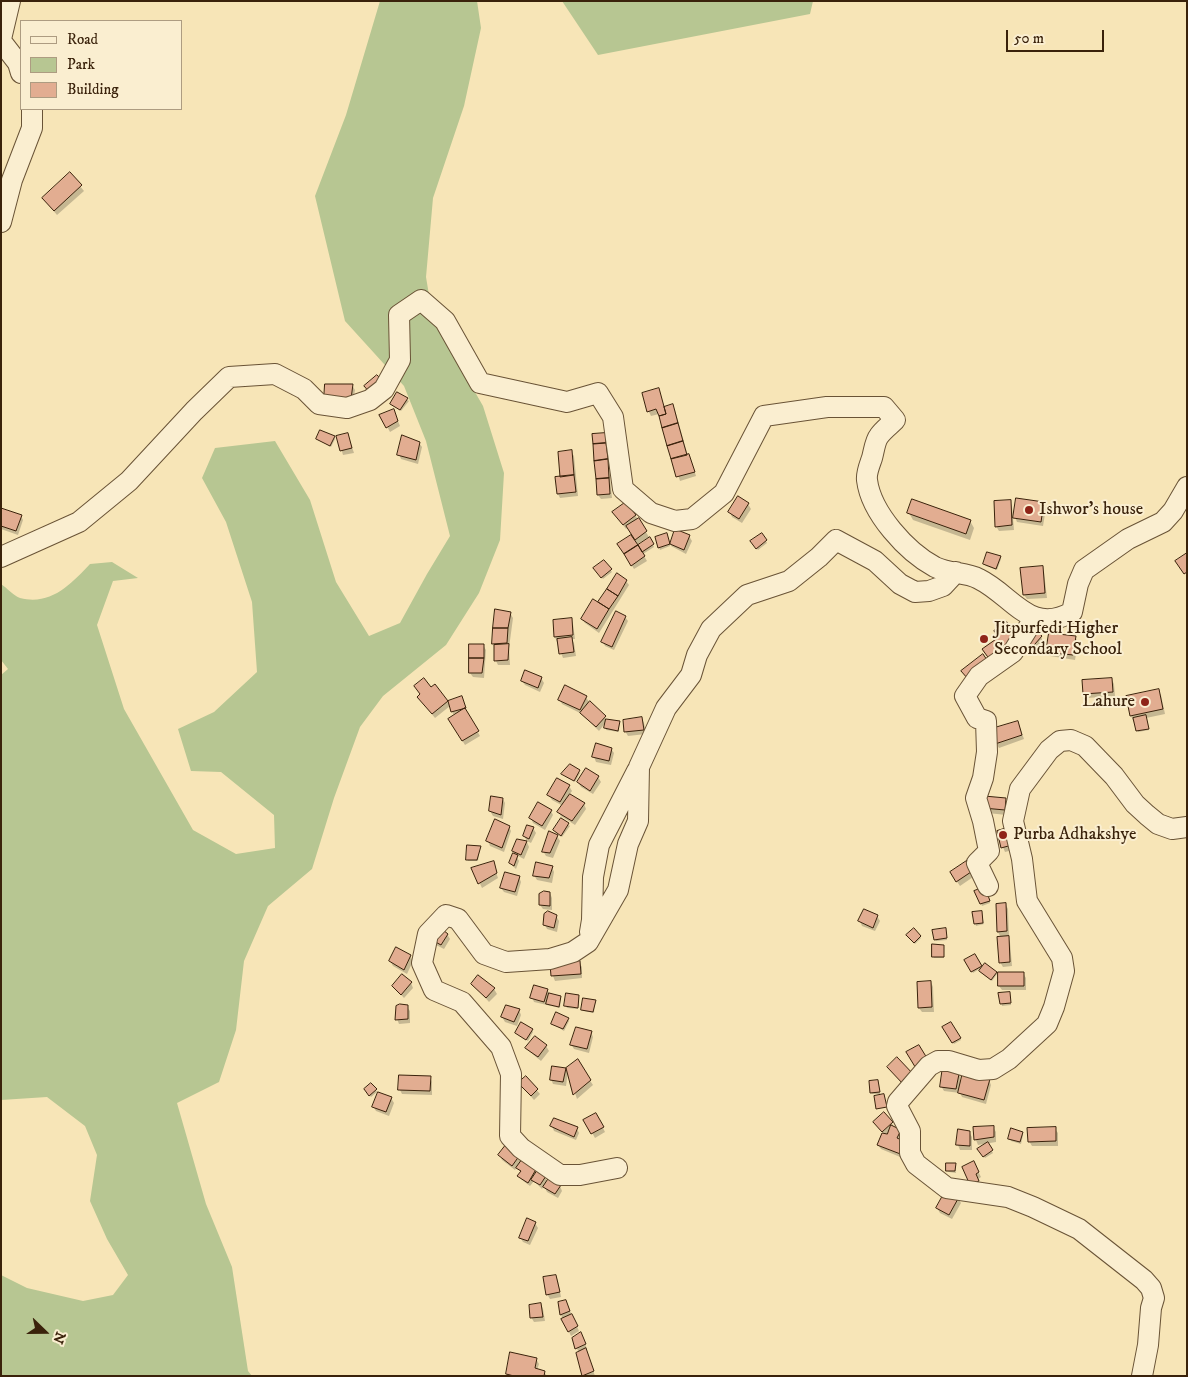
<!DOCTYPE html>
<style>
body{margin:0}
#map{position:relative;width:1188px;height:1377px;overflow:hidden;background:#f7e5b7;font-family:"IM FELL DW Pica",serif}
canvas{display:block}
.frame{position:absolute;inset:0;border:2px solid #3a220b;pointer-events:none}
.legend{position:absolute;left:20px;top:20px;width:162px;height:90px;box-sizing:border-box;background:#faeed0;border:1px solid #ad9c81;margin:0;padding:6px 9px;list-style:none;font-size:15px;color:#3a220b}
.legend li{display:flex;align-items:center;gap:10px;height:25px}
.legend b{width:25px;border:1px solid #ad9c81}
.north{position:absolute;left:20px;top:1307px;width:50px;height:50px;-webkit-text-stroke:4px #faeed0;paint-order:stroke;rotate:112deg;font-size:14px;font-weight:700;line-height:20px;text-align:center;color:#3a220b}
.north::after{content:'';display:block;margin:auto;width:18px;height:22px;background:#3a220b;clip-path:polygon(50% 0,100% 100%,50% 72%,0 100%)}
.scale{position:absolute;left:1006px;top:30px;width:98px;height:22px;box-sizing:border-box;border:2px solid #3a220b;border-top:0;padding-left:6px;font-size:15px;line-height:18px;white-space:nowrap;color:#3a220b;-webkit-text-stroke:4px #faeed0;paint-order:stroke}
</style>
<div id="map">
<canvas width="1188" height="1377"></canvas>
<div class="frame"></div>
<ul class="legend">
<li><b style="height:6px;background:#faeed0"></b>Road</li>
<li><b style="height:14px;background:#b7c692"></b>Park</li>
<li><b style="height:14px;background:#e2ad91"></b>Building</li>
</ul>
<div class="north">N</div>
<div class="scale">50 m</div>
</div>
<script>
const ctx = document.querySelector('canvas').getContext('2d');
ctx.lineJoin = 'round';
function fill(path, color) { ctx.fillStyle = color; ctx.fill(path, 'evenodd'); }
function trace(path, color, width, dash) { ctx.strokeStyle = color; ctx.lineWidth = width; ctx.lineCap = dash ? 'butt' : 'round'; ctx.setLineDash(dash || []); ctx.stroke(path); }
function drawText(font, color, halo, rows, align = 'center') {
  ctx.font = font + ' "IM FELL DW Pica",serif'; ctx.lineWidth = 4; ctx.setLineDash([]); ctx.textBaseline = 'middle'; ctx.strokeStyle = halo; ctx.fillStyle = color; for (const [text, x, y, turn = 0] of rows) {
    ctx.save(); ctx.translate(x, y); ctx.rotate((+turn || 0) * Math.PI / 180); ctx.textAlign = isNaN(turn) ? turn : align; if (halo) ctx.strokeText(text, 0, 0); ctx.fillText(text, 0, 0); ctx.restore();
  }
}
const green = new Path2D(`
 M380,1H477L481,28L464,106L433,198L426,277L433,319L483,406L504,473L500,540L479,593L446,645L383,696L360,727L334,798L312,869L268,906L244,961L236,1030L219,1082L177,1103L206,1204L232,1267L248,1371L252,1376H1V1275L27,1288L83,1301L113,1295L128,1275L107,1239L90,1201L97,1155L85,1126L47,1097L1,1100V675L8,669L1,660V584C7,588 14,596 20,598C51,606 71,584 90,564L112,562L138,578L113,581L97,625L124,709L193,830L236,854L275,848L274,815L221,772L191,771L178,729L214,712L257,672L252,602L226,522L202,478L215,448L275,441L310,500L336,582L369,636L400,623L427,574L450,536L426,441L404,386L345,321L315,196L346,115Z
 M562,1H813L810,14L598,55Z`);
const shadow = new Path2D(`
 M70,174L84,191L57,215L46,202Z
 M352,385L355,390L353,404H328Z
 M658,390L665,408L672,406L675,410L688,456L691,460L696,476L680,481L659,414L651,416L649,412L643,394Z
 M398,394L409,401L401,411L391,404Z
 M381,415L396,416L400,426L390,432Z
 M348,435L354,453L343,455L338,437Z
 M606,436L612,498L601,499L598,495Z
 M334,437L335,439L331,447L317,439Z
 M419,443L422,447L418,464L401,459L399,454Z
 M571,452L574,456L578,496L560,498L558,494L561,478Z
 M1010,501L1012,506L1014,530L999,531L996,526Z
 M1043,503L1046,508L1043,526L1017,522L1015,517Z
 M748,504L751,509L742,523L732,517L730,512Z
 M1,510L21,516L23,520L18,535L1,529Z
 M909,513L970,521L974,528L970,540L913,520Z
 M635,515L649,537L636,545L638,547L650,539L654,547L643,554L647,561L634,569L619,544L633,535L628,527L626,529L617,517Z
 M676,531L689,536L692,541L686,554L671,546Z
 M762,535L767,543L758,550L752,542Z
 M667,536L670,546L660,550L656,538Z
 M1000,557L1001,559L997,570L986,566L984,564Z
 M604,562L612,572L603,579L596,570Z
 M1042,568L1044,572L1047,598L1027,599L1024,595Z
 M617,575L626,581L629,585L599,633L585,623L582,619L598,604Z
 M510,613L513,618L509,648L510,665H498L496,661L495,648L493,644Z
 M625,617L628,621L614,650L605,646L603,642Z
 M571,619L573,624L575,639H572L574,643L576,656L563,658L555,637Z
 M1041,637L1043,641L1031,656L1024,649Z
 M1075,637L1078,642L1075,660L1050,656L1047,651Z
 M483,645L486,650L484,678L473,677L470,673Z
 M541,678L544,683L540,692L525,685L522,681Z
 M1112,680L1114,684L1115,696L1087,698L1084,693Z
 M431,688L447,701L450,706L435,718L422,702L421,695Z
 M1158,690L1161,695L1165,714L1146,718L1149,730L1138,732L1131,716Z
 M461,697L465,710L480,736L465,745L449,719L459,713L453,714L451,706Z
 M586,697L589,702L607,720L619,722V732L606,730V722L599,731L582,714L562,704L560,700Z
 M642,719L644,723L646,734L628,736L625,731Z
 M1018,722L1024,739L999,748L996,743Z
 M611,749L614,753L611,765L596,762L594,757Z
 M570,765L580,773L575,782L563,774Z
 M598,777L601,782L593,794L581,787L578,782Z
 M569,786L572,791L569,795L584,804L586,809L575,825L561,816L558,812L563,806L552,800L549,795Z
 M503,799L505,803L503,819L493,816L490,811Z
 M1006,799L1008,804L1007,815L987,813L984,808Z
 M551,811L553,815L545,830L533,823L531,818Z
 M562,820L570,826L562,837L554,830Z
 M509,827L511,831L504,852L490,846L488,841Z
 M533,828L536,833L531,843L527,841L524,836Z
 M1007,829L1013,850L1005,852L1000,840L992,842L989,834Z
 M557,836L560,841L553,858L546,856L543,851Z
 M518,840L527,842L529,847L524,859L516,855L519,861L516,869L510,863L517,856L513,851Z
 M480,847L478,861H468L467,859Z
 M493,863L498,878L482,888L473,869Z
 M552,867L554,872L552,883L537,880L534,875Z
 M973,870L976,875L960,886L954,877Z
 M519,877L521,882L517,896L504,892L501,888Z
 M985,890L990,903L982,906L976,892Z
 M550,893L552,898V910L543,909L540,905Z
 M997,905H1006L1008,909L1009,936H1007L1010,942L1012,966L1003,967L1000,962L1001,938L998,932Z
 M973,913L982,914L984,924L976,926Z
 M556,916L559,921L557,932L547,929L545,925Z
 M877,916L880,921L875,931L862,926L860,921Z
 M946,931L947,940L936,941L935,939Z
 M447,934L450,939L444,949L436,945L434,940Z
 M909,937H920L921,938L915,944Z
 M943,946L944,958H934L933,956Z
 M397,949L410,956L413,961L407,974L393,966L390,961Z
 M974,955L981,968L973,973L966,960Z
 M579,963L582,967V978L555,981L553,976L552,965Z
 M980,972H996L997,974L992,981Z
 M1023,973L1026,978V990H1002L999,986Z
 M478,977L494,989L497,994L489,1002L473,984Z
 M931,982L933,987L934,1012H922L919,1008Z
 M411,983L413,988L404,998L393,986Z
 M547,990L551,995L561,997L560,1008L534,1002L532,997Z
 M1000,994L1010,995L1011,1005L1002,1006Z
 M579,996L578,1009L567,1008L566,1006Z
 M595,1001L594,1013L584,1011L583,1009Z
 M407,1007L410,1011V1023L399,1024L397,1019Z
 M519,1010L521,1015L517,1026L505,1022L502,1017Z
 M568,1019L569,1021L564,1031L553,1024Z
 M950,1024L961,1040L954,1044L944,1028Z
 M532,1030L533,1032L528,1041L517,1034Z
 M591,1032L593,1037L589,1053L574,1049L571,1044Z
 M535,1037L546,1046L549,1051L541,1061L530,1052L527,1048Z
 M577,1061L593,1085L577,1099L568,1072L566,1086L553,1084L551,1079L553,1067L566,1070Z
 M944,1068L961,1074L960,1081L989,1080L991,1085L986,1104L962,1097L960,1093L944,1091L941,1086Z
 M430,1077L432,1082V1095L402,1094L400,1090Z
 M526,1078L540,1094L534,1100L520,1084Z
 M878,1081L880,1094H872L871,1093Z
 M365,1089L376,1090L377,1092L371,1097Z
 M391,1098L394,1103L389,1116L376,1111L373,1106Z
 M596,1114L605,1132L595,1138L585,1120Z
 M874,1122L892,1123L894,1128L900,1131L905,1159L881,1149L878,1145L883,1133Z
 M552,1126L577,1129L579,1133L576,1140L554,1131Z
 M993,1127L996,1132V1142L978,1145L976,1140L974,1128Z
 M1055,1129L1058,1133V1146H1032L1029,1141Z
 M969,1132L972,1137V1150H960L958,1145Z
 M1022,1133L1023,1135L1021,1144L1011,1141L1010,1139Z
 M509,1143L545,1177L548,1182L560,1186L562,1191L558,1198L547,1192L544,1186L542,1189L534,1181L530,1186L522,1180L519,1176L521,1173L517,1167L515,1170L502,1160L500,1155Z
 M987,1144L993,1153L985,1158L979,1149Z
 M955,1164L956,1173L949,1172L948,1171Z
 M976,1167L981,1177L978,1179L980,1186L974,1189Z
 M958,1198L961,1203L952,1219L940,1213L937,1208Z
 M535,1223L538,1228L530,1245L523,1242L520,1237Z
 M556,1276L558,1281L561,1297L550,1299L547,1294Z
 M566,1302L579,1331L571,1336L561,1315L560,1303Z
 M541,1304L543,1309L545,1321L534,1322L531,1317Z
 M583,1338L587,1349L586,1350L595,1376H583L579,1353L573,1339Z
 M536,1359L539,1364L537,1370L544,1372L547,1376H508L507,1374Z`);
const building = new Path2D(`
 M70,172L82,185L54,211L42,198Z
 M377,375L384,382L371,394L364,386Z
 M325,384H353L351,399L324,400Z
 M659,388L666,414L659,416L656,409L647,412L642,393Z
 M397,392L408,398L400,410L390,404Z
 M673,404L678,423L662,428L659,416L666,414L664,407Z
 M394,409L398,421L386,428L379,415Z
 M678,423L683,441L667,446L662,428Z
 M320,430L335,436L330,446L316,439Z
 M348,433L352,448L340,451L336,436Z
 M606,433V443L593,444L592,434Z
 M402,435L420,442L416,460L397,455Z
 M683,441L687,455L671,459L667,446Z
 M606,443L608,459L594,461L593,444Z
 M572,450L574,475L560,477L558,452Z
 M689,454L695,472L676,477L671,459Z
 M608,459L609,478L596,479L594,461Z
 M574,475L576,492L557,494L555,477Z
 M609,478L610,494L597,495L596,479Z
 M738,496L749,503L739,519L728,512Z
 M1016,498L1044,502L1041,522L1013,518Z
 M912,499L971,520L966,534L907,513Z
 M1011,500L1012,525L995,527L994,501Z
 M626,502L636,515L623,525L612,512Z
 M1,508L22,515L16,531L1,526Z
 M639,518L647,531L635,540L626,526Z
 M675,529L690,535L684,550L670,544Z
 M667,533L670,544L658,548L655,537Z
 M762,533L767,540L756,549L750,541Z
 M631,535L638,545L624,554L617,544Z
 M650,537L654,544L642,552L638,545Z
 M638,545L645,556L631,566L624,554Z
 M987,552L1001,556L996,569L983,564Z
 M1187,553V572L1184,574L1175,561Z
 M604,560L612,569L601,578L593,568Z
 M1043,566L1045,593L1023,595L1020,568Z
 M617,573L627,580L618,596L607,589Z
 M607,589L618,596L609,609L598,602Z
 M593,599L609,609L597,629L581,619Z
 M495,609L511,612L508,628H493Z
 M616,611L626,616L612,647L601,642Z
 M572,618L573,635L554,637L553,620Z
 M1007,622L1019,640L990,660L982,649L999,637L994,631Z
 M493,628H508L507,643L492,644Z
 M1033,628L1042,636L1028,652L1020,645Z
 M1049,633L1076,636L1073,655L1046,652Z
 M572,637L574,652L559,654L557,639Z
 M469,644H484V658H469Z
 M509,644L508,660L494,661V645Z
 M983,654L989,663L968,679L961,671Z
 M469,658H484L482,673H469Z
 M525,670L542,677L538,688L521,681Z
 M424,678L431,687L435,684L448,701L432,714L417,697L420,694L414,686Z
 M1112,678L1113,692L1083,694L1082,680Z
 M565,685L587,696L580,710L558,700Z
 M1159,689L1163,709L1130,716L1126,696Z
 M462,696L466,708L451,712L448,701Z
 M590,701L606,716L596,727L580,713Z
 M465,708L479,731L462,741L448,719Z
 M1146,715L1149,729L1136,731L1133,718Z
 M642,717L644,730L624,732L623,720Z
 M606,719L620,721L618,731L604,728Z
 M1018,721L1022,735L995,744L991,729Z
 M596,743L612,748L609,761L592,757Z
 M570,764L580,770L574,781L561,774Z
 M586,768L599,776L590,791L577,782Z
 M557,778L570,785L560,802L547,795Z
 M570,794L585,803L572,821L557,812Z
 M491,796L503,798L501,815L489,811Z
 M984,796L1006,798L1005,810L983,808Z
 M538,802L552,810L542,826L529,818Z
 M561,818L569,823L561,836L553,830Z
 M495,819L510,826L502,848L486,841Z
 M527,825L534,827L529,839L523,836Z
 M1007,828L1012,845L1001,848L997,831Z
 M549,831L558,835L550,853L542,852Z
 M517,839L527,841L521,855L512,851Z
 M467,845L481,846L477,860H466Z
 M513,853L518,855L514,866L509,863Z
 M968,860L974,870L956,882L950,872Z
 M494,861L497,873L478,884L471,868Z
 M536,862L553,866L549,878L533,876Z
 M505,872L520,876L515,892L500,888Z
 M985,887L990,901L980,904L974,891Z
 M544,891L550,892V906L539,905V894Z
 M1006,903L1007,931L997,932L996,904Z
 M864,909L878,915L873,928L858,921Z
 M548,911L557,915L554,928L543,925L544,914Z
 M982,911L983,923L974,924L972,912Z
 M914,928L921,936L914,943L906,935Z
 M946,928L947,938L934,940L932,930Z
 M443,930L448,934L441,945L432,940Z
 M1009,936L1010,962L999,963L997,937Z
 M932,944L944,945V957H932Z
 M396,947L411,955L404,970L389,961Z
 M975,954L982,966L971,972L964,960Z
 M580,961L581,974L551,976L550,964Z
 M985,963L997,972L991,980L979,971Z
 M998,972H1024V986H998Z
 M402,974L412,982L401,995L392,986Z
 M478,975L495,988L486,998L471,984Z
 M931,981L932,1007L918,1008L917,982Z
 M534,985L548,989L544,1002L530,998Z
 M1010,992L1011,1003L1000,1004L998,993Z
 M549,993L561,996L559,1007L546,1004Z
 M566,993L579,995L578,1008L564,1006Z
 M583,998L596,1000L593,1012L581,1010Z
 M400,1004L408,1005V1019L395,1020L396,1006Z
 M506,1005L520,1009L514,1022L501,1017Z
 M556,1012L569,1018L563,1029L551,1024Z
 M521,1022L533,1029L526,1040L515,1033Z
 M951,1022L961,1038L952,1043L942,1027Z
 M576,1027L592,1031L587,1049L570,1045Z
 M535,1036L547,1045L538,1057L525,1048Z
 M919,1045L930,1063L917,1070L906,1052Z
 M897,1057L915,1076L904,1085L887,1067Z
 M578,1059L591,1080L573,1095L566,1068Z
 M552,1066L566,1068L563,1082L550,1080Z
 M943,1066L960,1069L956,1089L940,1087Z
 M963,1072L990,1079L984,1100L958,1093Z
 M399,1075L431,1076L430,1091L398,1090Z
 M526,1076L538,1089L531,1096L518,1083Z
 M878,1080L880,1092L870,1093L869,1081Z
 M371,1083L377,1089L369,1096L364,1089Z
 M378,1092L392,1097L386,1112L372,1107Z
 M884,1094L887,1107L876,1109L874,1096Z
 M884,1112L893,1122L882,1132L873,1122Z
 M596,1113L604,1127L591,1134L583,1120Z
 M554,1118L578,1127L574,1137L550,1126Z
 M891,1125L901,1130L897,1138L908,1143L903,1155L877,1145L882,1133L887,1134Z
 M994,1126V1137L974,1140L973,1127Z
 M1056,1127V1141L1028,1142L1027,1128Z
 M1011,1128L1023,1132L1020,1142L1008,1139Z
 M958,1129L970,1131V1146L956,1145Z
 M509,1141L522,1152L512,1166L498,1155Z
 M988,1142L993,1150L983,1157L977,1149Z
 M524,1157L538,1166L528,1183L517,1176L521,1171L516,1168Z
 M974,1161L979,1172L976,1174L979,1181L970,1185L962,1167Z
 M946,1163H956L955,1171H946Z
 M537,1171L546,1176L540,1185L531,1180Z
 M549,1178L561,1185L555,1194L543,1187Z
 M946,1190L959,1197L949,1215L936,1208Z
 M527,1218L536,1222L528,1241L519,1238Z
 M556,1275L560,1292L546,1295L543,1277Z
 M566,1300L570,1311L560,1315L558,1302Z
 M541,1303L543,1317L530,1318L529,1305Z
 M572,1314L578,1326L568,1332L561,1319Z
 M581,1332L586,1344L575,1349L572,1338Z
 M586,1348L594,1371L582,1376L576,1353Z
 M510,1352L537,1358L535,1368L545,1371L544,1376H514L506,1374Z`);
const minor = new Path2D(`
 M1,39L10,1
 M1,41L18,63L21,73
 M1,222L12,180L32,128V109
 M1,557L79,522L129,481L194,411L229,377L275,374L304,389L319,404L347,408L370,400L384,389L400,360L399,315L421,300L445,321L480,383L567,402L598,393L613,417L623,489L651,513L675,521L692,519L724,493L764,416L827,407H884L895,420C890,425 883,430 879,436C875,441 874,451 872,458C870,464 866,473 867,480C871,513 907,552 935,567C949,574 966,572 979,579C1012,595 1030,636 1072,612L1078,584L1084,570L1128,539L1163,522L1173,511L1187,487
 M988,886L977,863L989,851L983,821L976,798L983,778L987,752L986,721L977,718L965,696L979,676L1013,652L1035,617
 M590,932L592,920L593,877L599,845L637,771
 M617,1168L580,1175H560L521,1148L510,1136L511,1074L501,1047L462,1002L434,990L422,963L428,934L446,915L458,919L484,954L506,962L550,959L573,952L588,942L618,890L628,844L638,821L639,767L666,708L691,675L697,655L711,629L747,595L789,581L819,557L836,540L875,561L900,584L915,592L929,591L943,586L956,572
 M1142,1376L1148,1345L1151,1308L1154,1298L1151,1288L1144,1280L1079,1229L1033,1207L1008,1197L947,1188L916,1164L910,1153V1131L897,1106L898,1102L929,1066L938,1061H949L979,1070L993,1069L1009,1059L1047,1024L1054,1007L1064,971L1062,958L1027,901L1022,859L1013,821L1020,789L1049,750L1060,741L1071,740L1085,746L1114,776L1135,804L1147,815L1158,824L1172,829L1187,827`);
const markers = [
 [1029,510,5,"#8f2418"],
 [984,639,5,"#8f2418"],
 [1145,702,5,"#8f2418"],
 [1003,835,5,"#8f2418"]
];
const poiNames = [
 ["Ishwor's house",1039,510],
 ["Jitpurfedi Higher",994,629],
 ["Secondary School",994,650],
 ["Lahure",1135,702,"right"],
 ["Purba Adhakshye",1013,835]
];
fill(green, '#b7c692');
fill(shadow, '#0003');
fill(building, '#e2ad91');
trace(building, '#3a220b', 1);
trace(minor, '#695336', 22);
trace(minor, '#faeed0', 20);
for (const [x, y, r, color] of markers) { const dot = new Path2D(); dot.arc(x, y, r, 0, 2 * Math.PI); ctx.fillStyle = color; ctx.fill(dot); trace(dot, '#faeed0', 2); }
drawText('18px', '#3a220b', '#faeed0', poiNames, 'left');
</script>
